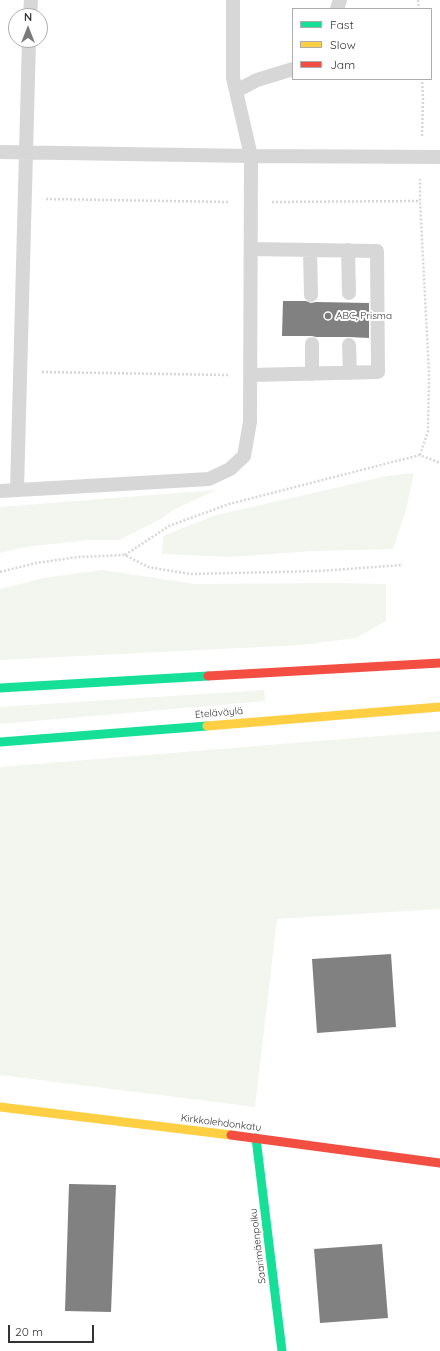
<!DOCTYPE html>
<meta charset="utf-8">
<style>
body{margin:0}
#map{position:relative;width:440px;height:1351px;overflow:hidden;background:#fff;font-family:Quicksand,sans-serif}
canvas{display:block}
.legend{position:absolute;left:292px;top:8px;width:140px;height:72px;box-sizing:border-box;background:#fff;border:1px solid #adadad;margin:0;padding:5px 7px;list-style:none;font-size:12px;color:#333}
.legend li{display:flex;align-items:center;gap:8px;height:20px}
.legend b{width:20px;border:1px solid #adadad}
.north{position:absolute;left:8px;top:8px;width:40px;height:40px;box-sizing:border-box;background:#fff;border:1px solid #adadad;border-radius:50%;rotate:0deg;font-size:11px;font-weight:700;line-height:16px;text-align:center;color:#333}
.north::after{content:'';display:block;margin:auto;width:14px;height:18px;background:#7a7a7a;clip-path:polygon(50% 0,100% 100%,50% 72%,0 100%)}
.scale{position:absolute;left:8px;top:1325px;width:86px;height:18px;box-sizing:border-box;border:2px solid #333;border-top:0;padding-left:5px;font-size:12px;line-height:14px;white-space:nowrap;color:#333;-webkit-text-stroke:3px #fff;paint-order:stroke}
</style>
<div id="map">
<canvas width="440" height="1351"></canvas>
<ul class="legend">
<li><b style="height:5px;background:#16e098"></b>Fast</li>
<li><b style="height:5px;background:#ffcf43"></b>Slow</li>
<li><b style="height:5px;background:#f24e42"></b>Jam</li>
</ul>
<div class="north">N</div>
<div class="scale">20 m</div>
</div>
<script>
const ctx = document.querySelector('canvas').getContext('2d');
ctx.lineJoin = 'round';
function fill(path, color) { ctx.fillStyle = color; ctx.fill(path, 'evenodd'); }
function trace(path, color, width, dash) { ctx.strokeStyle = color; ctx.lineWidth = width; ctx.lineCap = dash ? 'butt' : 'round'; ctx.setLineDash(dash || []); ctx.stroke(path); }
function drawText(font, color, halo, rows, align = 'center') {
  ctx.font = font + ' Quicksand,sans-serif'; ctx.lineWidth = 4; ctx.setLineDash([]); ctx.textBaseline = 'middle'; ctx.strokeStyle = halo; ctx.fillStyle = color; for (const [text, x, y, turn = 0] of rows) {
    ctx.save(); ctx.translate(x, y); ctx.rotate((+turn || 0) * Math.PI / 180); ctx.textAlign = isNaN(turn) ? turn : align; if (halo) ctx.strokeText(text, 0, 0); ctx.fillText(text, 0, 0); ctx.restore();
  }
}
const green = new Path2D(`
 M414,473L406,510L393,549L314,551L229,557L162,554L163,536L213,516L387,476Z
 M216,490L173,510L161,519L119,540H89L24,547L0,553V507Z
 M102,570L195,584L336,583L386,584V621L356,638L301,645L0,660V589L44,578Z
 M264,690L265,701L0,724V707Z
 M440,731V909L277,919L255,1107L0,1075V767Z`);
const building = new Path2D(`
 M283,301H306L311,303L316,302L369,303V338L349,337H316L312,336H282Z
 M391,954L396,1027L317,1033L312,959Z
 M69,1184L116,1185L111,1312L65,1311Z
 M382,1244L388,1318L320,1323L314,1249Z`);
const path = new Path2D(`
 M418,0L419,9
 M422,136L423,98L422,79
 M46,199L229,202
 M272,202L420,201
 M42,372L229,375
 M420,455L428,431L429,373L420,201V179
 M125,555L169,526L229,504L420,455L440,463
 M0,572L36,563L78,557L125,555L148,567L190,574L320,571L403,565`);
const lane = new Path2D(`
 M337,9L340,0
 M30,16L31,0
 M236,91L257,80L293,69
 M0,152L251,156L440,157
 M251,249L377,251L378,372L251,375
 M310,250L311,295
 M348,250L349,293
 M312,344V374
 M349,345L350,373
 M17,490L29,40
 M0,491L209,479L230,469L244,456L250,422L251,156L233,78V0`);
const fast = new Path2D(`
 M0,688L208,676
 M0,742L207,726
 M256,1138L282,1351`);
const slow = new Path2D(`
 M207,726L440,707
 M0,1107L231,1135`);
const jam = new Path2D(`
 M208,676L440,663
 M231,1135L440,1163`);
const markers = [
 [328,316,4,"#7a7a7a"]
];
const poiNames = [
 ["ABC, Prisma",336,316]
];
const streetNames = [
 ["Eteläväylä",219,713,-5],
 ["Kirkkolehdonkatu",221,1123,7],
 ["Saarimäenpolku",258,1246,-97]
];
fill(green, '#f2f6ee');
fill(building, '#818181');
trace(path, '#d7d7d7', 2.5, [2, 2]);
trace(lane, '#d7d7d7', 14);
trace(fast, '#16e098', 9);
trace(slow, '#ffcf43', 9);
trace(jam, '#f24e42', 9);
for (const [x, y, r, color] of markers) { const dot = new Path2D(); dot.arc(x, y, r, 0, 2 * Math.PI); ctx.fillStyle = color; ctx.fill(dot); trace(dot, '#fff', 1.5); }
drawText('10px', '#333', '#fff', poiNames, 'left');
drawText('10px', '#333', '#fff', streetNames);
</script>
